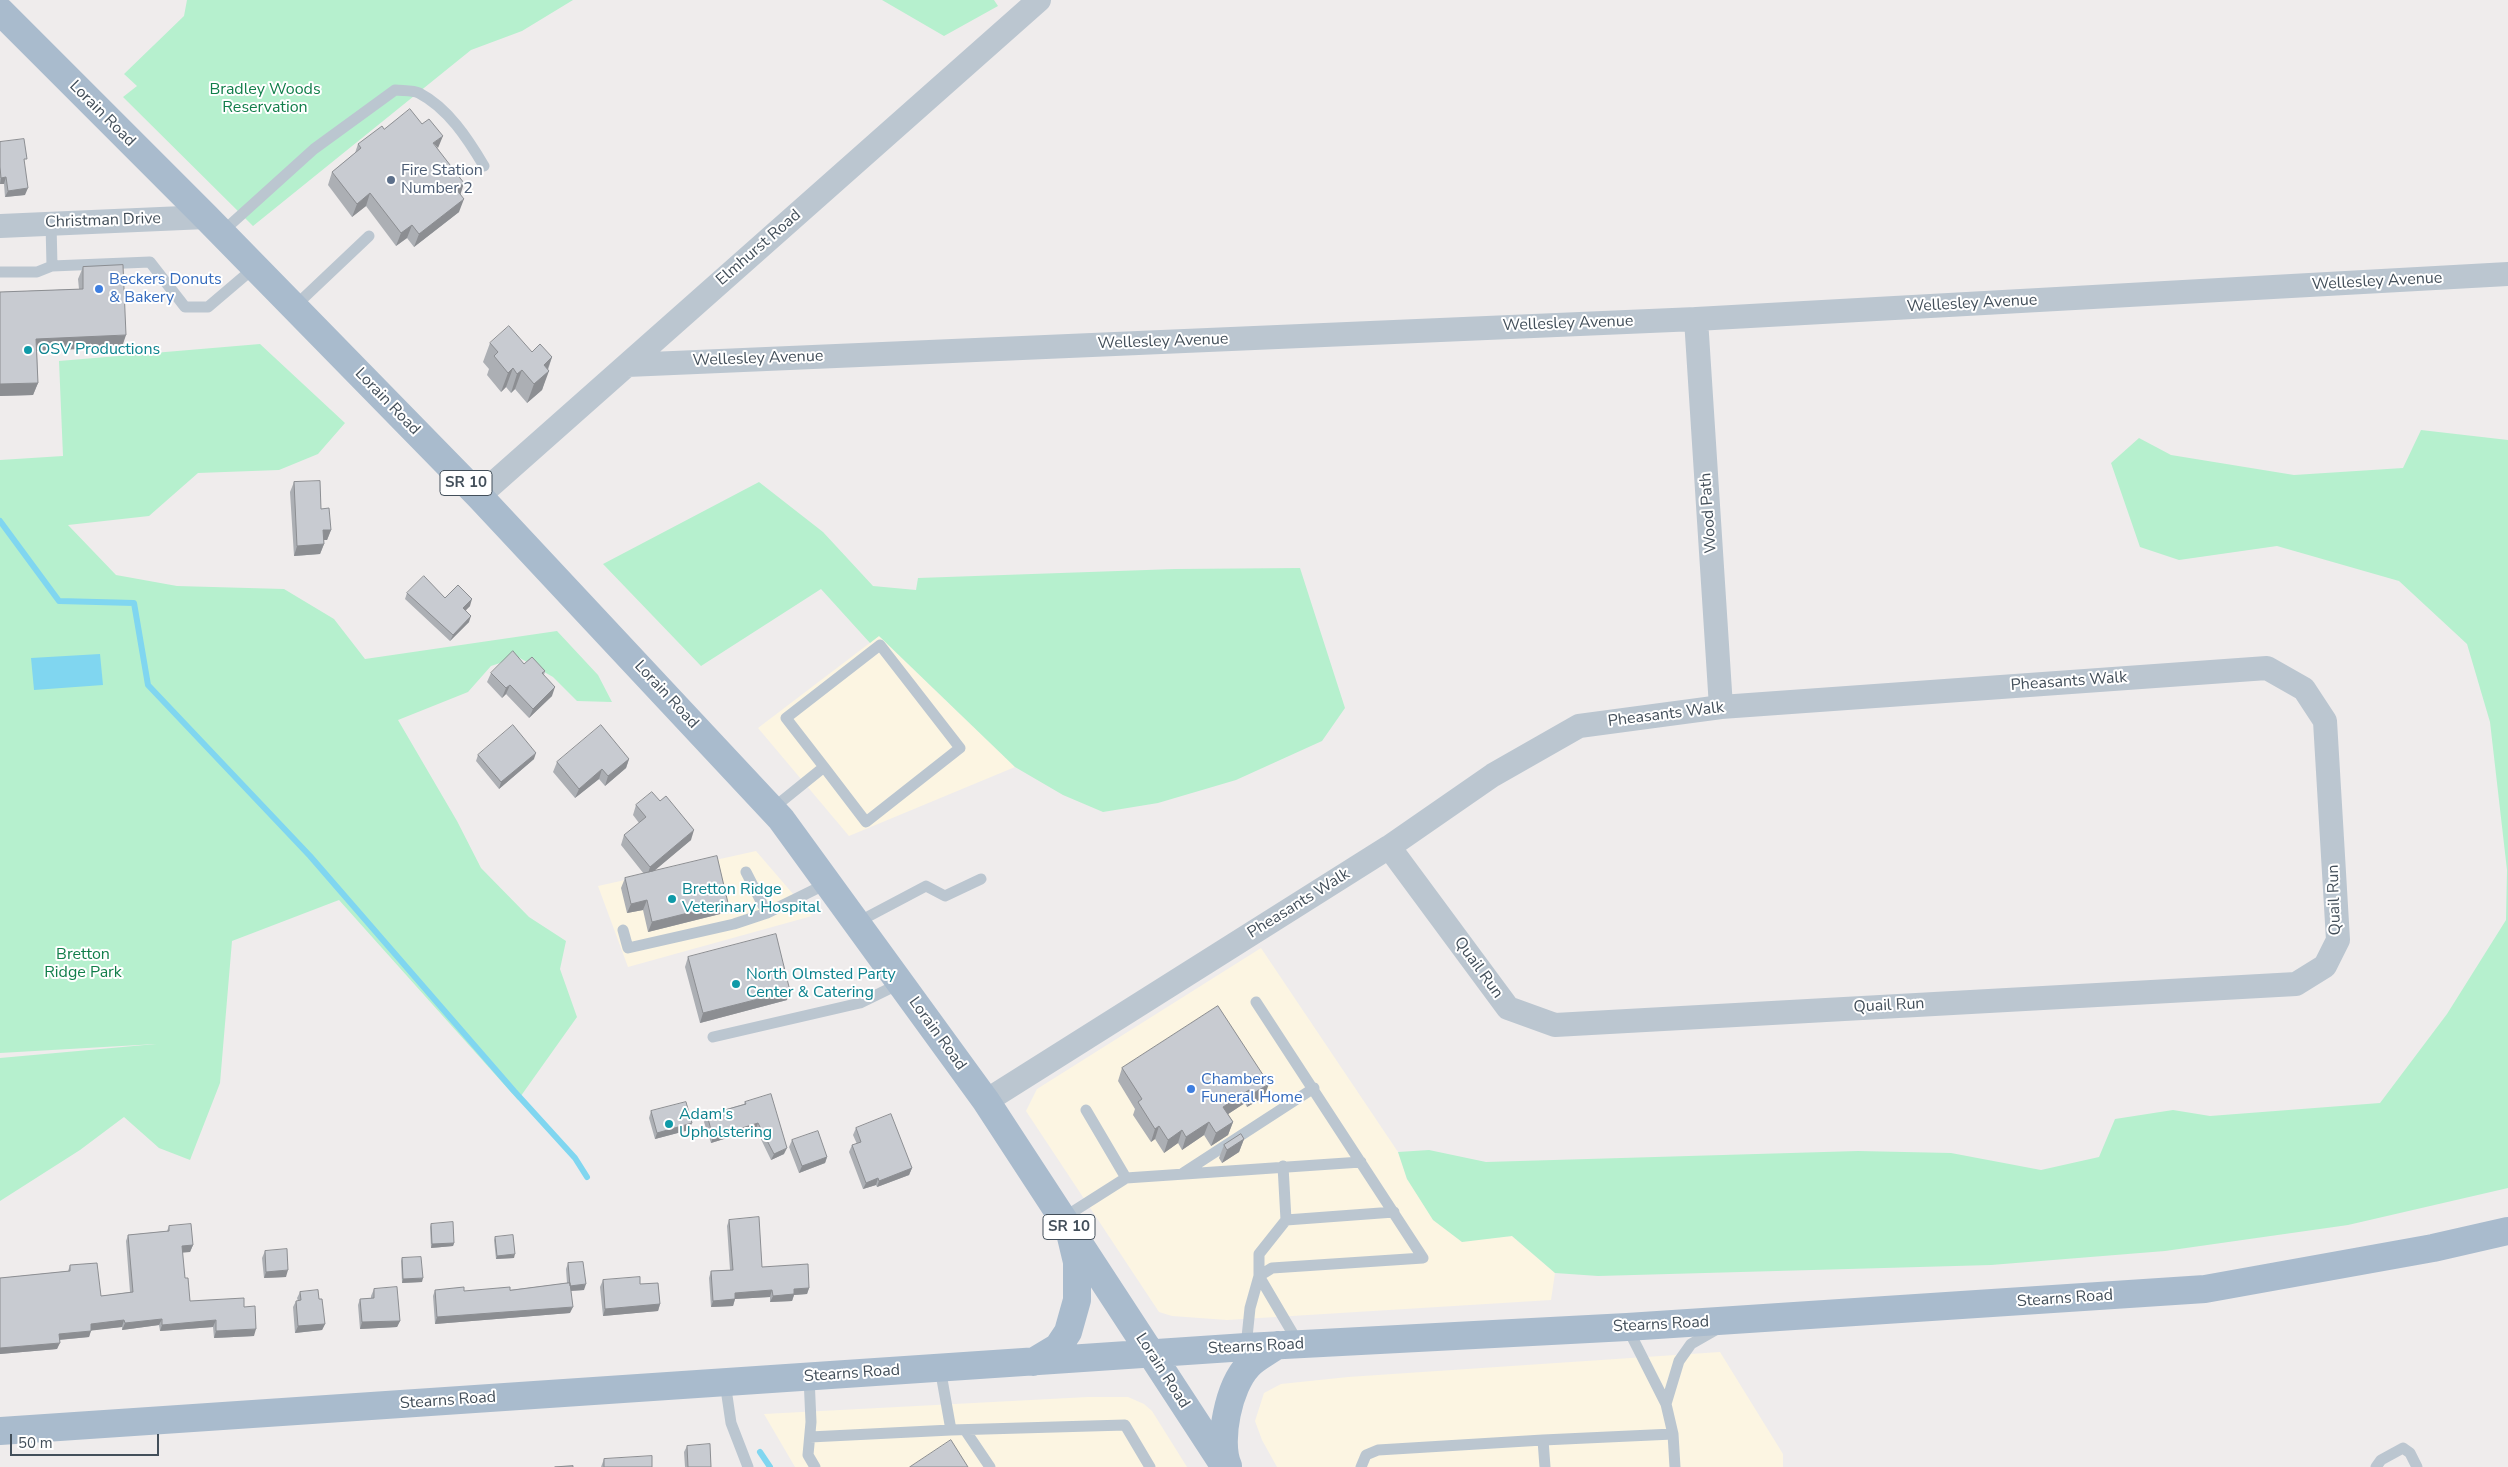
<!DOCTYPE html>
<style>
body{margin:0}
#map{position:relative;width:2508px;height:1467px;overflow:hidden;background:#efecec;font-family:"Nunito Sans",sans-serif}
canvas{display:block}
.scale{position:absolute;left:10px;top:1434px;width:149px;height:22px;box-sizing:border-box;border:2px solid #434f5a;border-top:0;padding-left:6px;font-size:15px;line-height:18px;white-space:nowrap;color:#434f5a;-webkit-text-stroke:4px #fff;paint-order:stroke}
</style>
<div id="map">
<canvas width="2508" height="1467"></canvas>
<div class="scale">50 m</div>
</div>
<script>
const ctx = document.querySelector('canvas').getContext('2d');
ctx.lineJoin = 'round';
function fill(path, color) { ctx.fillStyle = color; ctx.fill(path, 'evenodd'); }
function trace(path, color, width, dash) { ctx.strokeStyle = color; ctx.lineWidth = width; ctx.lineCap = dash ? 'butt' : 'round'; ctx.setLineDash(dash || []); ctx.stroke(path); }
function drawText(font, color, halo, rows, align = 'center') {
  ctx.font = font + ' "Nunito Sans",sans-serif'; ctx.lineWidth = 4; ctx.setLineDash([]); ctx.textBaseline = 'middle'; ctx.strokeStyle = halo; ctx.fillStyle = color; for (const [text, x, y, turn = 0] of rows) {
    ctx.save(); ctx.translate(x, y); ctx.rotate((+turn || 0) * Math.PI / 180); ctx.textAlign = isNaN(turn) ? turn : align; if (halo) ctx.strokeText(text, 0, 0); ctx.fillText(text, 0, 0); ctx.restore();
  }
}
const commercial = new Path2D(`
 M879,636L1015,767L849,836L758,728Z
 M756,851L812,916L628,967L598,886Z
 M1261,948L1398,1152L1407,1179L1462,1241L1512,1236L1555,1273L1551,1300L1227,1320L1172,1316L1159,1312L1026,1111L1037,1089Z
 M1720,1352L1783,1454V1467H1277L1262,1440L1255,1421L1264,1393L1281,1384L1348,1377Z
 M1088,1397H1128L1144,1404L1152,1411L1187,1467H795L764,1414Z`);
const green = new Path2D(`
 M187,0H573L522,31L471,50L253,226L123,97L137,86L124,74L184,16Z
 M882,0H994L998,6L944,36Z
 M260,344L345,423L318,454L279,470L198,473L149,516L68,525L116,575L177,586L284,589L334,619L365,659L557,631L598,675L612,702L577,701L553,677L518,657L491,666L468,692L398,720L457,821L481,868L529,917L566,941L560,969L577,1017L518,1100L339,900L232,941L220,1083L190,1160L159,1148L124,1117L80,1150L0,1201V1058L156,1044L0,1053V460L63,456L59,361Z
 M2421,430L2508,440V1188L2348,1225L2165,1251L1991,1265L1598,1276L1555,1273L1512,1236L1462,1242L1433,1220L1407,1179L1398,1152L1429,1150L1486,1162L1858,1151L1951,1153L2041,1170L2099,1157L2115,1119L2173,1110L2210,1116L2380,1103L2447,1014L2506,920L2507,870L2490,722L2467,644L2399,581L2277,546L2179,560L2140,547L2111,463L2139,438L2171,455L2294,475L2403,468Z
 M759,482L823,532L873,586L916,590L918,578L1175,569L1300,568L1345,708L1322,741L1236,780L1158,803L1103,812L1063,795L1015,767L879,636L870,643L821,589L701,666L603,564Z`);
const water = new Path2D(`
 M100,654L103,685L34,690L31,658Z`);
const stream = new Path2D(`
 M0,521L59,601L134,603L148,685L310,856L514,1091L575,1158L587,1177
 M760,1452L770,1467`);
const service = new Path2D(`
 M51,223L52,266L150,262L185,307H208L255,267
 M221,233L314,149L395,90C402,91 413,90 419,93C448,108 468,139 484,166
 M0,272H37L52,266
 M294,307L369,236
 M772,809L824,767L866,822L960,748L880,645L786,718L824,767
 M746,872L767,913L828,883
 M856,923L926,886L945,896L981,879
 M623,930L628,948L734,924L767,913
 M1256,1002L1423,1258L1272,1268L1259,1276
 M713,1037L860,1003L901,983
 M1086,1110L1126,1178
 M1183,1173L1314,1088
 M1063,1218L1126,1178L1361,1162
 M1286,1220L1394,1212
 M1259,1276L1299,1344
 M1627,1327L1666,1404L1673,1434L1675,1467
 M1246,1347L1250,1308L1259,1276V1254L1286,1220L1283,1166
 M940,1368L951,1430L1125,1425L1150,1467
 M809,1377L811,1422L808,1455L815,1467
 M725,1382L731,1423L748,1467
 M1666,1404L1679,1361L1691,1344L1719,1328
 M965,1430L990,1467
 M810,1437L951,1430
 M1543,1440L1673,1434
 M1361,1467L1366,1455L1378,1450L1543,1440L1545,1467
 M2376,1467L2381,1460L2403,1448L2410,1453L2417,1467`);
const minor = new Path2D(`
 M0,226L206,217
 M1696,319L1721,707
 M627,365L1696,319L2508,274
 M479,496L1039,0
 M986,1101L1389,847L1493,775L1579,726L1721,707L2267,668L2304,689L2325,721L2338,940L2325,966L2296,984L1555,1025L1508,1008L1389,847`);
const primary = new Path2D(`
 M0,11L206,217L479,496L781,819L986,1101L1225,1467
 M1033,1362L1058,1347L1068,1332L1077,1300V1262L1071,1237
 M0,1431L1246,1347L1627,1327L2205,1289L2433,1248L2508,1231
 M1228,1466C1217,1441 1229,1386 1248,1366C1255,1358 1268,1352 1277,1345`);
const wall = new Path2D(`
 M384,129L438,149L460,194L459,212L414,247L407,238L396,246L366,206L352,217L328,185L332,172L355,153L358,144Z
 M0,142L24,165L25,195L5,197L4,184H0Z
 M83,267L122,347L37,351L38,383L33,395L0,396V292L79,289L78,279Z
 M490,343L532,352L552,357L548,370L542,390L527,403L515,389L511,393L506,387L501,392L487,375L489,369L483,362Z
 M294,482L321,509L331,530L327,540H324V544L320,554L294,556L290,492Z
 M407,593L445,598L470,606L466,610L469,622L450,641L405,599Z
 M524,664L545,671L544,675L552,696L529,718L506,694L502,698L487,682L491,673Z
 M478,755L534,759L499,789L476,761Z
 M629,759L626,768L605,786L599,779L575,798L553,772L557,762Z
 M636,805L691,840L652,872L724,913L648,932L643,910L627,913L621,888L625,878L644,874L621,845L624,835L639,823L633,815Z
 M688,957L787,1000L700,1023L685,967Z
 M1218,1006L1264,1097L1247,1107L1245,1103L1228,1114L1233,1122L1228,1135L1211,1146L1204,1135L1182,1150L1178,1143L1164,1153L1155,1139L1151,1142L1133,1115L1135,1109L1118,1081L1122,1068Z
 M745,1102L784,1154L771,1160L756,1129L711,1143L704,1122L707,1115L744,1104Z
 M651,1111L689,1130L655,1139L649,1118Z
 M856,1128L912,1168L909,1175L877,1187L876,1185L863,1189L849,1152L852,1145L857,1144L853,1135Z
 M1244,1139L1239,1152L1222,1163L1219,1158L1224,1145Z
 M792,1140L827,1157L825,1163L799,1173L789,1147Z
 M729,1220L762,1267L809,1288L807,1294L794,1295L792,1301L770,1302V1297L735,1299L733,1306L711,1307L709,1278L711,1271L730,1270L727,1226Z
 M431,1224L454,1243L453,1246L431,1248L430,1227Z
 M169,1226L193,1245L190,1252H182L185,1278L190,1301L244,1307L254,1336L214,1338L213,1327L160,1331L159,1325L122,1330V1327L91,1330L89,1337L59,1340L57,1349L0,1354V1278L68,1271L70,1265L101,1296L130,1292L126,1241L128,1235L167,1231Z
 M495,1237L514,1258L496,1259L494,1240Z
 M265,1251L286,1277L264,1278L262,1258Z
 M402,1258L422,1282L402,1283L401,1261Z
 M568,1263L584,1290L571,1291L570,1313L435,1324L433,1296L435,1290L464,1291L510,1290L567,1283L566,1269Z
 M603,1280L640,1284L660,1304L658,1311L603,1316L600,1287Z
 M374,1289L400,1321L397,1327L360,1329L358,1305L360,1299L371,1298V1296Z
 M300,1292L325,1324L322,1330L295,1333L293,1307L296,1301H298L297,1298Z
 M687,1446L711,1467H685L684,1452Z
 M604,1459L652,1467H601Z`);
const shadedWall = new Path2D(`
 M443,136L438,148L433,143Z
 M6,177L4,184H0L1,178Z
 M464,183L460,196L456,189Z
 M28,188L25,195L5,197L8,191Z
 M370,193L366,206L352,217L357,204Z
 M464,199L459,212L414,247L419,234Z
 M412,225L407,238L396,246L401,233Z
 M126,335L122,347L32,351L36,339Z
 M552,357L546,373L549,371L542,390L527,403L534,384L544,365Z
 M513,368L506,387L501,392L508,373Z
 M522,370L515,389L511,393L517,374Z
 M38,383L33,395L0,396V384Z
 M323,530H331L327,540H319Z
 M324,544L320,554L294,556L297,546Z
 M472,599L470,606L461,615L463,608Z
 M471,616L469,622L450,641L453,635Z
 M510,685L506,694L502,698L506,688Z
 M555,687L552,696L529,718L533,709Z
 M536,753L534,759L499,789L501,782Z
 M629,759L626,768L605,786L608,776Z
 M602,769L599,779L575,798L579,789Z
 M694,830L691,840L647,877L650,867Z
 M647,900L643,910L627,913L631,904Z
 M728,903L724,913L648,932L652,922Z
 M790,991L787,1000L700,1023L703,1013Z
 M1269,1084L1264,1097L1247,1107L1252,1094Z
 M1249,1090L1245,1103L1219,1120L1223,1107Z
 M1209,1122L1204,1135L1182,1150L1186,1137Z
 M1233,1122L1228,1135L1211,1146L1216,1133Z
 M692,1123L689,1130L655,1139L657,1133Z
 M758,1123L756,1129L711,1143L713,1137Z
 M1159,1126L1155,1139L1151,1142L1155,1129Z
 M1182,1130L1178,1143L1164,1153L1168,1140Z
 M1244,1139L1239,1152L1222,1163L1227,1150Z
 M787,1148L784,1154L771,1160L774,1154Z
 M827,1157L825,1163L799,1173L802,1166Z
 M912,1168L909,1175L877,1187L879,1181Z
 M878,1178L876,1185L863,1189L866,1183Z
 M454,1243L453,1246L431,1248L432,1244Z
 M193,1245L190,1252L179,1253L182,1246Z
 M515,1254L514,1258L496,1259L497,1256Z
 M288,1270L286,1277L264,1278L266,1272Z
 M423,1278L422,1282L402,1283L403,1279Z
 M586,1284L584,1290L568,1291L570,1286Z
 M809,1288L807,1294L794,1295L792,1301L770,1302L773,1296L794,1289Z
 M772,1290L770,1297L735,1299L733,1306L711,1307L713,1301L735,1293Z
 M660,1304L658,1311L603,1316L605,1309Z
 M573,1307L570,1313L435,1324L437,1317Z
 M162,1319L159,1325L122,1330L125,1323Z
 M124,1320L122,1327L88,1331L91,1324Z
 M216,1320L213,1327L160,1331L162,1325Z
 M400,1321L397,1327L360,1329L362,1322Z
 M325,1324L322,1330L295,1333L298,1326Z
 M256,1329L254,1336L214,1338L216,1331Z
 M91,1331L89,1337L57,1340L59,1334Z
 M60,1343L57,1349L0,1354V1348Z`);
const building = new Path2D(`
 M410,109L422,124L429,119L443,136L433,143L464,183L456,189L464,199L419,234L412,225L401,233L370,193L357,204L332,172L361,148L358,144L382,126L384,129Z
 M24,139L27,159H24L28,188L8,191L6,177L1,178L0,167V142Z
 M123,265L126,335L36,339L38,383L0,384V292L83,289V267Z
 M509,326L532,352L540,344L552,357L544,365L549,371L534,384L522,370L517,374L513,368L508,373L494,356L498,352L490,343Z
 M320,481L321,509L329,508L331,530H323L324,544L297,546L294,482Z
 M424,576L445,598L458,585L472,599L463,608L471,616L453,635L407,593Z
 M513,651L524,664L532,657L545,671L542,673L555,687L533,709L510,685L506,688L491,673Z
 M513,725L536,753L501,782L478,755Z
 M601,725L629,759L608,776L602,769L579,789L557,762Z
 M652,792L660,801L666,796L694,830L650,867L624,835L646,817L636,805Z
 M717,856L728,903L652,922L647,900L631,904L625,878Z
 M776,934L790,991L703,1013L688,957Z
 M1218,1006L1269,1084L1252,1094L1249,1090L1223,1107L1233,1122L1216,1133L1209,1122L1186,1137L1182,1130L1168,1140L1159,1126L1155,1129L1138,1102L1142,1099L1122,1068Z
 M771,1094L787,1148L774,1154L758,1123L713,1137L707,1115L746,1104L745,1102Z
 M686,1102L692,1123L657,1133L651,1111Z
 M891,1114L912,1168L879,1181L878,1178L866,1183L852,1145L861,1142L856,1128Z
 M818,1131L827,1157L802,1166L792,1140Z
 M1241,1134L1244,1139L1227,1150L1224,1145Z
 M759,1217L762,1267L808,1264L809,1288L794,1289V1294L773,1296L772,1290L735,1293V1299L713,1301L711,1271L733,1270L729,1220Z
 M453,1222L454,1243L432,1244L431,1224Z
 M191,1224L193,1245L182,1246L185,1278H188L190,1301L244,1298V1307L255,1306L256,1329L216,1331V1320L162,1325V1319L125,1323L124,1320L91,1324V1331L59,1334L60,1343L0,1348V1278L70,1271V1265L97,1263L101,1296L133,1292L128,1235L169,1231V1226Z
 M513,1235L515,1254L497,1256L495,1237Z
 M287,1249L288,1270L266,1272L265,1251Z
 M421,1257L423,1278L403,1279L402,1258Z
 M583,1262L586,1284L570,1286L568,1263Z
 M640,1277V1284L658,1283L660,1304L605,1309L603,1280Z
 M570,1283L573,1307L437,1317L435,1290L464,1287V1291L510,1287V1290Z
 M397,1287L400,1321L362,1322L360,1299L374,1298V1289Z
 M318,1290L319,1299H322L325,1324L298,1326L296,1301L301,1300L300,1292Z
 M951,1440L968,1467H910Z
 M710,1444L711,1467H688L687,1446Z
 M652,1456V1467H604V1459Z
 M573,1466V1467H555Z`);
const markers = [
 [391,180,5,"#5c6f8a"],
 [99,289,5,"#3f7fe0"],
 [28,350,5,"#0f9aa8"],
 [672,899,5,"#0f9aa8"],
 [736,984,5,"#0f9aa8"],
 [1191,1089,5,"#3f7fe0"],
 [669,1124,5,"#0f9aa8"]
];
const shields = [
 [466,483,52],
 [1069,1227,52]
];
const shieldNames = [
 ["SR 10",466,483],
 ["SR 10",1069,1227]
];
const parkNames = [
 ["Bradley Woods",265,90],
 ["Reservation",265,108],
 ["Bretton",83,955],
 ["Ridge Park",83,973]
];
const streetNames = [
 ["Lorain Road",102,114,45],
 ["Christman Drive",103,221,-2],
 ["Elmhurst Road",759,248,-41],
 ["Wellesley Avenue",2377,282,-3],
 ["Wellesley Avenue",1972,304,-3],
 ["Wellesley Avenue",1568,324,-2],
 ["Wellesley Avenue",1163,342,-2],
 ["Wellesley Avenue",758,359,-2],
 ["Lorain Road",387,402,46],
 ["Wood Path",1709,513,-94],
 ["Pheasants Walk",2069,682,-4],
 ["Lorain Road",666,695,47],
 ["Pheasants Walk",1666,715,-7],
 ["Quail Run",2335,900,-92],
 ["Pheasants Walk",1299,904,-32],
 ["Quail Run",1478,968,54],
 ["Quail Run",1889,1006,-3],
 ["Lorain Road",937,1034,54],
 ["Stearns Road",2065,1299,-4],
 ["Stearns Road",1661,1325,-3],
 ["Stearns Road",1256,1347,-3],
 ["Lorain Road",1162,1371,57],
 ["Stearns Road",852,1374,-4],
 ["Stearns Road",448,1401,-4]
];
const serviceNames = [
 ["Fire Station",401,171],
 ["Number 2",401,189]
];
const shopNames = [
 ["Beckers Donuts",109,280],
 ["& Bakery",109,298],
 ["Chambers",1201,1080],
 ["Funeral Home",1201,1098]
];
const cultureNames = [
 ["OSV Productions",38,350],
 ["Bretton Ridge",682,890],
 ["Veterinary Hospital",682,908],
 ["North Olmsted Party",746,975],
 ["Center & Catering",746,993],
 ["Adam's",679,1115],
 ["Upholstering",679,1133]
];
fill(commercial, '#fcf5e2');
fill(green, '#b6f0ce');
fill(water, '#80d6f0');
trace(stream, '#80d6f0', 6);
trace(service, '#bbc6d0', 11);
trace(minor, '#bbc6d0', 24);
trace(primary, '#a9bbcd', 28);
fill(wall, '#acafb4');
fill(shadedWall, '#8c8e92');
fill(building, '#c8cbd1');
trace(building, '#8c8e92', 1);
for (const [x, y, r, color] of markers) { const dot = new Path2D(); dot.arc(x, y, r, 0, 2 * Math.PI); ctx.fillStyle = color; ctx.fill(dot); trace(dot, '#fff', 2); }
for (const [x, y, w] of shields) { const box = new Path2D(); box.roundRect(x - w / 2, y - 12.5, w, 25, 4); ctx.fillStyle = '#fff'; ctx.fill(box); trace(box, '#434f5a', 1); }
drawText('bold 15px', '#434f5a', null, shieldNames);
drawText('16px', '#117e4a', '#fff', parkNames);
drawText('16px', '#434f5a', '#fff', streetNames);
drawText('16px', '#4e5e75', '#fff', serviceNames, 'left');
drawText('16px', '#366cbe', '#fff', shopNames, 'left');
drawText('16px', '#0d838f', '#fff', cultureNames, 'left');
</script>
